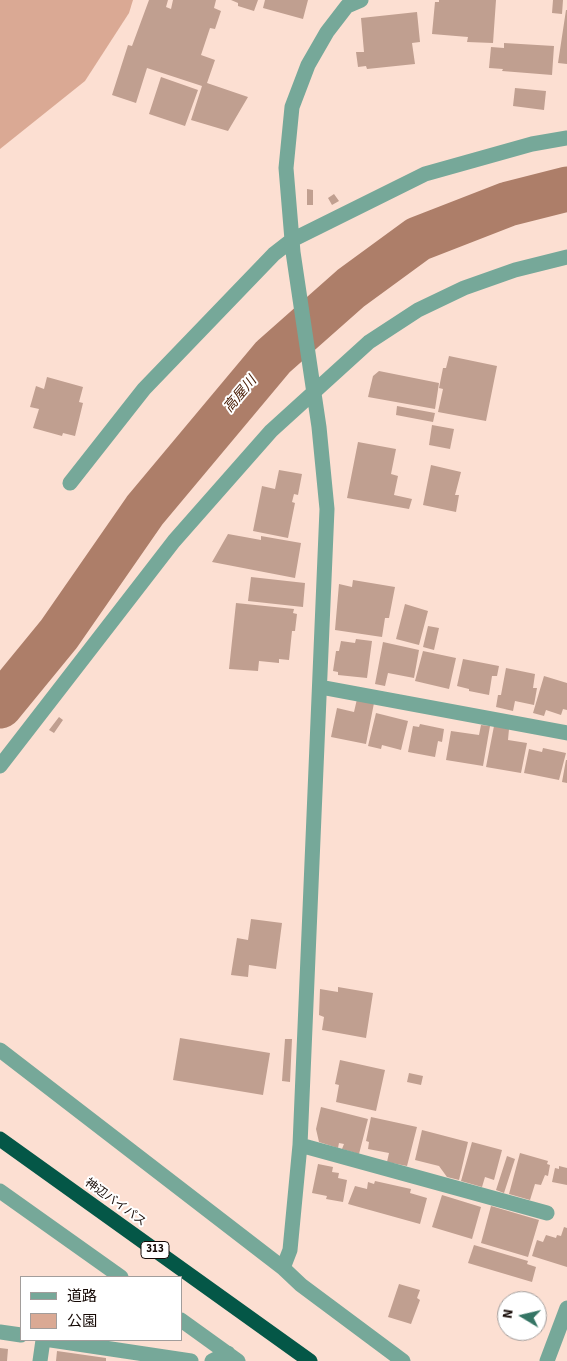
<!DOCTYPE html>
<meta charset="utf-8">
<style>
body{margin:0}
#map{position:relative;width:567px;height:1361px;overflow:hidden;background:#fcdfd2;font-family:"Source Sans 3","Noto Sans JP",sans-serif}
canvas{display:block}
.legend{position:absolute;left:20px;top:1276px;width:162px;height:65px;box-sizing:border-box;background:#fff;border:1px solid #a29d9b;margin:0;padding:6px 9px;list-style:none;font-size:15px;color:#160a06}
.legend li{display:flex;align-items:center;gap:10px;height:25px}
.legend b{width:25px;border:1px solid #a29d9b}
.north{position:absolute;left:497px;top:1291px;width:50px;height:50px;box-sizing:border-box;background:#fff;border:1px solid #a29d9b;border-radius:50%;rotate:279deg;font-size:14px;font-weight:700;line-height:20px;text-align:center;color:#160a06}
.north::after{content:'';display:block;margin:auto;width:18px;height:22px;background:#357565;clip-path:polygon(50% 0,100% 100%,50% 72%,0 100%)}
</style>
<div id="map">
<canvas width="567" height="1361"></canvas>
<ul class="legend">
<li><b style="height:6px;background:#76a899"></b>道路</li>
<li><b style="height:14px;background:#daa994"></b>公園</li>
</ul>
<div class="north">N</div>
</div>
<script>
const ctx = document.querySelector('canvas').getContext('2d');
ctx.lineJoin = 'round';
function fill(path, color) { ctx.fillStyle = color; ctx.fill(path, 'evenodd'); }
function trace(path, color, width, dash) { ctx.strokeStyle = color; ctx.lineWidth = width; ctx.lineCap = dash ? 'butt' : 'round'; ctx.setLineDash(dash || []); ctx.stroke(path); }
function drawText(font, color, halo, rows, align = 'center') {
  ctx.font = font + ' "Source Sans 3","Noto Sans JP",sans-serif'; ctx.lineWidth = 4; ctx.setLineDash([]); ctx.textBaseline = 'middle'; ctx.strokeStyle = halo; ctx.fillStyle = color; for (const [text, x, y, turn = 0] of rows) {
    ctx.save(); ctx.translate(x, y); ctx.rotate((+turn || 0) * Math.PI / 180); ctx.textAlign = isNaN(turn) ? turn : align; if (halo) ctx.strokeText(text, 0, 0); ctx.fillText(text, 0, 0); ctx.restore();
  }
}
const green = new Path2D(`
 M0,0H133L129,13L85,81L0,149Z`);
const river = new Path2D(`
 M0,706L59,634L145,510L273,357L351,288L418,239L508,204L567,189`);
const building = new Path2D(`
 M149,0H168L166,7L171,9L173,0H216L214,8L221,11L215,29L210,28L201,55L215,60L207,83L248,97L228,131L191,120L202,86L147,68L136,103L112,95L128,45L132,46Z
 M231,0H258L254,11L238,6V3Z
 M265,0H308L303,19L263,8Z
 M439,0H496L493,43L467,42L468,37L432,34L435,2H439Z
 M553,0H563L562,14L552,13Z
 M566,10H567V64L558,63Z
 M417,12L420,42L412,43L415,64L367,69L366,66L358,67L356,52H364L361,18Z
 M504,43L554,46L552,75L502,71L503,69L489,68L491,47L504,48Z
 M161,77L198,90L185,126L149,114Z
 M515,88L546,91L544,110L513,106Z
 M307,189L313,190V205H307Z
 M334,194L339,201L332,205L328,198Z
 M449,356L497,366L486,421L438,412L443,389L439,388L443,368H446Z
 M379,371L439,383L435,409L368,397L373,376Z
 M47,377L83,387L79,402L83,403L75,436L63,433L62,436L33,428L39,409L30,407L36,386L44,389Z
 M397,406L435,413L433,422L396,415Z
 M432,425L454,429L450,449L429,445Z
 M358,442L396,449L391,474L398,476L394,495L412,499L409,509L347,498Z
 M431,465L461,472L455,495H459L456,512L423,505Z
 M279,470L302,474L298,495L294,494L292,502L295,503L288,538L253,531L262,486L275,489Z
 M228,534L261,540V536L301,543L295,578L212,562Z
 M251,577L305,583L303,607L248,601Z
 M353,580L395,587L389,618H385L382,637L335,630L339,584L352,587Z
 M236,603L294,609L293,613L297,614L295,631H292L289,660L279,659V663L259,661L258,671L229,669Z
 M405,604L428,611L419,645L396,639Z
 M428,626L439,628L434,650L423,647Z
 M356,639L372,641L367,678L338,675V672L333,671L336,651H339L341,641L355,643Z
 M383,642L419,650L414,678L388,673L385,686L375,684Z
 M423,651L456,658L449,689L415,681Z
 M463,659L499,666L497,676H492L489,695L469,691V689L457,686Z
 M506,668L535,674L533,688H537L534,705L515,701L513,711L496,707L498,695H501Z
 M544,676L567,683V710L563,709L561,715L546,710L544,716L533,713Z
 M357,699L374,703L366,744L331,737L337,708L354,712Z
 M376,713L408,721L401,750L382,745L381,749L368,746Z
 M59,717L63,720L54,733L49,730Z
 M420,724L444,729L442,742L438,741L435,757L408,752L413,726L419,727Z
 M481,725L490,726L483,766L446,760L451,731L479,735Z
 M494,726L509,729L508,740L527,743L521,773L486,767Z
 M543,748L566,753L559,780L524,773L529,749L542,752Z
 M566,760H567V783L562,782Z
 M251,919L282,923L276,969L249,965L248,977L231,975L237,938L248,940Z
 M338,987L373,993L366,1038L322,1030L324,1017L319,1015L320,989L338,992Z
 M180,1038L270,1053L263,1095L173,1080Z
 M285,1039H292L290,1082L282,1081Z
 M340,1060L385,1070L376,1111L336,1102L339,1085L335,1084Z
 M409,1073L423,1076L421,1085L407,1082Z
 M321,1107L368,1119L359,1154L342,1149L344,1144L339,1143L338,1148L319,1142L316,1129Z
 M371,1117L417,1127L407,1166L387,1162L389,1153L368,1149L369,1142L366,1141Z
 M422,1130L468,1142L459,1180L447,1177L439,1166L415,1160Z
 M472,1142L502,1150L494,1180L485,1177L482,1187L461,1181Z
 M520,1153L548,1161L547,1164L550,1165L548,1176L545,1175L541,1185L535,1184L530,1200L509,1194Z
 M507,1156L515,1159L504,1193L496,1190Z
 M318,1164L333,1167L332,1172L339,1173L338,1178L347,1180L343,1202L326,1199L327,1196L312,1193Z
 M559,1166L567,1168V1185L552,1182L555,1168L559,1169Z
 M375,1181L411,1189L410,1193L427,1198L420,1224L348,1204L355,1186L367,1189L368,1182L374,1184Z
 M442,1195L481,1207L472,1239L432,1227Z
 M491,1206L539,1220L528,1257L481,1243Z
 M564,1227L567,1228V1267L532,1256L537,1240L543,1242L546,1235L556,1238L557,1235L561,1236Z
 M474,1245L528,1261L527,1264L536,1267L532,1282L468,1263Z
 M399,1284L420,1290L417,1298L420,1300L411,1324L388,1317Z
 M0,1348L8,1349L7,1361H0Z
 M57,1351L106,1358V1361H56Z`);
const street = new Path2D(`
 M361,0L347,6L327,32L308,65L292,107L286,168L293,252L319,427L327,509L300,1145L290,1250L283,1268L301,1285L403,1361
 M70,483L144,389L274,254L292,240L425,174L532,144L567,138
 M320,687L567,733
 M0,766L174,541L271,431L369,342L418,310L464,288L515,270L567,257
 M0,1050L283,1268
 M300,1145L547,1213
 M0,1191L121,1277
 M181,1320L238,1361
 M0,1332L21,1335
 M51,1340L191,1361
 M40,1361L43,1340
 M212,1361L228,1353
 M547,1361L567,1308`);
const highway = new Path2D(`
 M0,1139L310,1361`);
const shields = [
 [155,1250,28]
];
const shieldNames = [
 ["313",155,1250]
];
const streetNames = [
 ["神辺バイパス",115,1203,36]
];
const waterNames = [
 ["高屋川",241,395,-50]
];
fill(green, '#daa994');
trace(river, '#ad7e69', 45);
fill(building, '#c09f90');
trace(street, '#76a899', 15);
trace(highway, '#045747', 15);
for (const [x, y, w] of shields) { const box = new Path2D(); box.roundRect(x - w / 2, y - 8.5, w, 17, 4); ctx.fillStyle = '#fff'; ctx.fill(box); trace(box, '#160a06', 1); }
drawText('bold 11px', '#160a06', null, shieldNames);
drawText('12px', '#160a06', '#fff', streetNames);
drawText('italic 14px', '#471a02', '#fff', waterNames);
</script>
